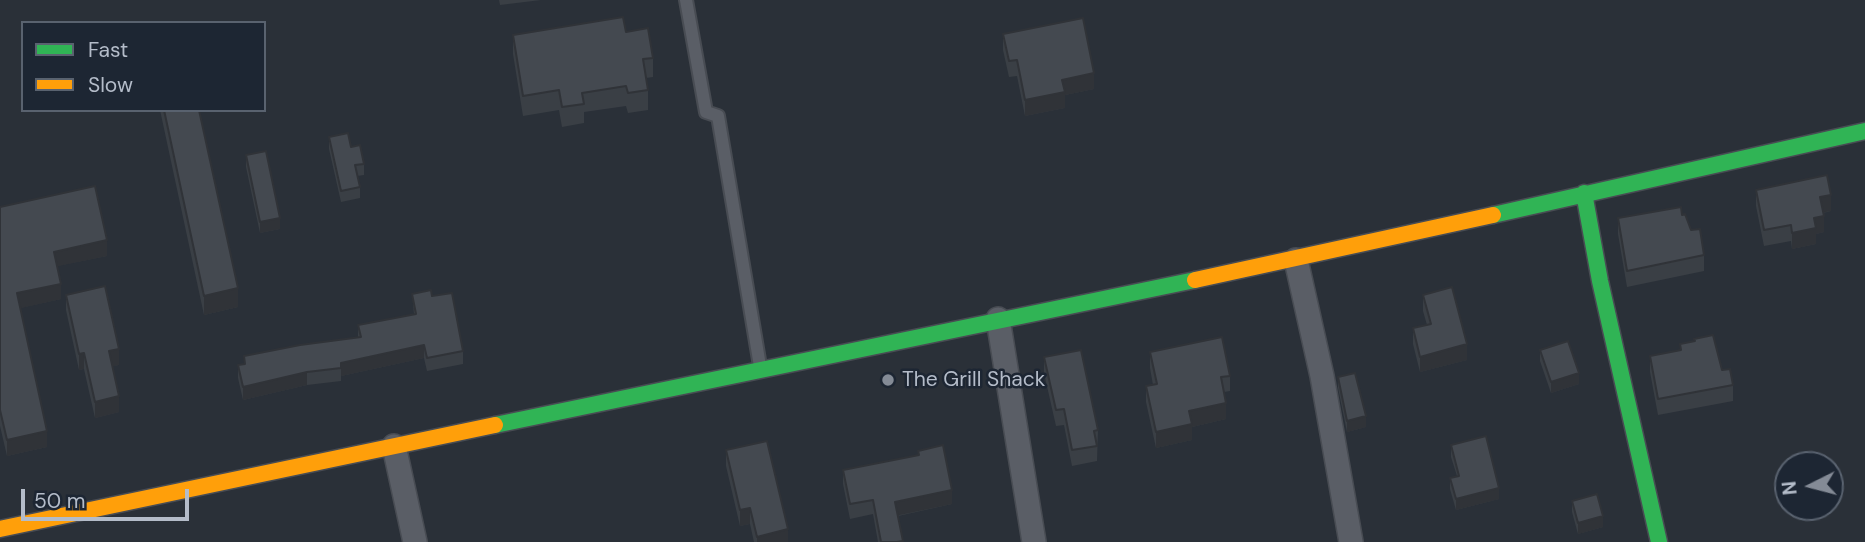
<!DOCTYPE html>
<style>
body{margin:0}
#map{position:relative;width:1865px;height:542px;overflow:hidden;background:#2a3038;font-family:"DM Sans",sans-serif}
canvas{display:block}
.legend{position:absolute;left:21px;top:21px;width:245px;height:91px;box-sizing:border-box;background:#1d2633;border:2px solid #59626f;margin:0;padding:9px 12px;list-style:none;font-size:21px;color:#b4bcc9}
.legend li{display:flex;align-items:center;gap:14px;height:35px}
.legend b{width:35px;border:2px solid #59626f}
.north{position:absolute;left:1774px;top:451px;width:70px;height:70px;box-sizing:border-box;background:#1d2633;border:2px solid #59626f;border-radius:50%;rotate:264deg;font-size:19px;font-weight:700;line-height:28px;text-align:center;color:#b4bcc9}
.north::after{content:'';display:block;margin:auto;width:24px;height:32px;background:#848b96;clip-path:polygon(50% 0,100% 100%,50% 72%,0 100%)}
.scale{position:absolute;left:21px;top:489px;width:168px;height:32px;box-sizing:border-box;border:4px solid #b4bcc9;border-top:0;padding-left:9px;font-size:21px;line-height:24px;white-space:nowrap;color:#b4bcc9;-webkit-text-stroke:5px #1d2633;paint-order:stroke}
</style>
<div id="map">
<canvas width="1865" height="542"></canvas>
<ul class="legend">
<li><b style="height:9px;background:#30b455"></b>Fast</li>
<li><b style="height:9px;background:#ff9f0a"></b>Slow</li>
</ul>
<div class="north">N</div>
<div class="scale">50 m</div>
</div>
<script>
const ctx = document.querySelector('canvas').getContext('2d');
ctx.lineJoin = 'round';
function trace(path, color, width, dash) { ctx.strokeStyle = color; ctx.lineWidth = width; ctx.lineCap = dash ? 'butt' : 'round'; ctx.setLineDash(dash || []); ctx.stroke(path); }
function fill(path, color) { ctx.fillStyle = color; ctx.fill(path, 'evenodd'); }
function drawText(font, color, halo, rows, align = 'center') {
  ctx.font = font + ' "DM Sans",sans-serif'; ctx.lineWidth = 5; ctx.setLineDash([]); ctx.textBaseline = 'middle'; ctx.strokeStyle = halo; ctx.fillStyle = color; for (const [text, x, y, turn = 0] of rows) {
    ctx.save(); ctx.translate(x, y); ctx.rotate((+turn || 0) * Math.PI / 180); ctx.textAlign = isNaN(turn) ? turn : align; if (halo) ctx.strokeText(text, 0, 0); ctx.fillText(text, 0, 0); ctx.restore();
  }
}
const lane = new Path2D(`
 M686,0L706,112L718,116L760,366`);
const street = new Path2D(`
 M1296,260L1322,376L1351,542
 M998,319L1034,542
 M394,446L415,542`);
const fast = new Path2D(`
 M1584,193L1600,281L1659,542
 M1493,215L1865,131
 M495,425L1195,280`);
const slow = new Path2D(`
 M1195,280L1493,215
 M0,529L495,425`);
const wall = new Path2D(`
 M499,0H541L500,5Z
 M626,32L653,58V77L646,78L648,90V110L628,113L626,106L584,112V123L562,127L559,110L523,116L513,54V35Z
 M1003,34L1094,89L1065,95V108L1025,116L1017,76L1009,77L1003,50Z
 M160,110H199L238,307L204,315Z
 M329,137L351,147L364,164V175L357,176L360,187V198L341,202L329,149Z
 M246,155L280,229L260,233L246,167Z
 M1756,190L1831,211L1823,213L1824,232L1816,234V244L1792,249L1791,241L1764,246L1756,206Z
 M0,207L107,256L57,266L61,299L20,308L47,447L7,456L0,426Z
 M1682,215L1704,255V271L1627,287L1618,234V218Z
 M412,294L432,296L463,351V364L427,371L424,358L341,376V381L307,385L243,400L238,378V365L244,364V356L358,338V325L414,314Z
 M66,295L119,365L112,366L119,412L95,418L84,369L79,370L66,310Z
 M1423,295L1467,360L1420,372L1413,344V328L1427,325L1423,311Z
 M1694,339L1722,370L1733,385V401L1658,415L1650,372V356L1680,351V344L1694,342Z
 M1540,350L1579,384L1551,393L1540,361Z
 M1150,352L1230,376V391L1224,392L1226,419L1192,427V440L1156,448L1146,402V386L1153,385L1150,368Z
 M1044,357L1098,430L1097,461L1072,466L1064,425L1056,426L1044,373Z
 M1338,377L1366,427L1347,432L1338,388Z
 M1451,445L1499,499L1456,510L1450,489V478L1457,476L1451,457Z
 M726,450L788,542H754L750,524L740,526L726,466Z
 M918,451L952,504L898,516L903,542H878L873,514L850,519L843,484V470L918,455Z
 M1572,501L1603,527L1578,534L1572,512Z`);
const shadedWall = new Path2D(`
 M1094,73V89L1065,95V108L1025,116V100L1062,80Z
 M1831,195V211L1820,213V197Z
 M1824,216V232L1816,234V244L1792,249V233L1814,218Z
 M280,218V229L260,233V222Z
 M107,240V256L54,267V252Z
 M61,284V299L17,309V293Z
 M238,288V307L204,315V296Z
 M1467,344V360L1420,372V357Z
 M424,345V358L341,376V363Z
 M119,349V365L109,367V351Z
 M84,353V369L79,370V354Z
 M307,372V385L243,400V387Z
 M1579,373V384L1551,393V382Z
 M119,396V412L95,418V402Z
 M1226,403V419L1192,427V440L1156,448V432L1189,411Z
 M1366,416V427L1347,432V421Z
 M47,431V447L7,456V440Z
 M1499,488V499L1456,510V499Z
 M952,490V504L895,516V502Z
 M750,508V524L740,526V510Z
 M1603,516V527L1578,534V523Z
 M788,529V542H757V537Z`);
const building = new Path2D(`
 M623,17L626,32L648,28L653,58L643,59L648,90L628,93L626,86L582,93L584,104L562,107L559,90L523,96L513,35Z
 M1083,18L1094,73L1062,80L1065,92L1025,100L1017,60L1009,61L1003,34Z
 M164,110H199L238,288L204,296Z
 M348,133L351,147L360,145L364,164L355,165L360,187L341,191L329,137Z
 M266,151L280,218L260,222L246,155Z
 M1827,175L1831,195L1820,197L1824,216L1814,218L1816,228L1792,233L1791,225L1764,230L1756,190Z
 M95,186L107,240L54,252L61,284L17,293L47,431L7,440L0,410V207Z
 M1681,207L1682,215L1685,214L1691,230L1700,229L1704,255L1627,271L1618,218Z
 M105,286L119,349L109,351L119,396L95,402L84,353L79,354L66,295Z
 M1452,287L1467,344L1420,357L1413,328L1431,324L1423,295Z
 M431,290L432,296L452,293L463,351L427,358L424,345L341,363V368L307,372L243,387L238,365L245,364L244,356L300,345L361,337L358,325L416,314L412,294Z
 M1713,335L1722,370L1730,369L1733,385L1658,399L1650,356L1681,350L1680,344L1695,341L1694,339Z
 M1222,337L1230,376L1221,377L1226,403L1189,411L1192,424L1156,432L1146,386L1157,384L1150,352Z
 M1568,341L1579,373L1551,382L1540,350Z
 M1081,350L1098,430L1094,431L1097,446L1072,450L1064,409L1056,410L1044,357Z
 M1355,373L1366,416L1347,421L1338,377Z
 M1486,436L1499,488L1456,499L1450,478L1459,476L1451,445Z
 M767,441L788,529L757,537L750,508L740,510L726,450Z
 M943,445L952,490L895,502L903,541L897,542H881L873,500L850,504L843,470L919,455L918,451Z
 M1597,494L1603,516L1578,523L1572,501Z`);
const markers = [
 [888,380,7,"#848b96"]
];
const poiNames = [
 ["The Grill Shack",902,380]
];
trace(lane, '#484c53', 16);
trace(street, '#484c53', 26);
trace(fast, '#484c53', 19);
trace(slow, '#484c53', 19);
trace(lane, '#5a5e66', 12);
trace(street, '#5a5e66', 23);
trace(fast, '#30b455', 16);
trace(slow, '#ff9f0a', 16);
fill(wall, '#3a3f45');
fill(shadedWall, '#303338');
fill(building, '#444950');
trace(building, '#303338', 2);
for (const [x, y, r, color] of markers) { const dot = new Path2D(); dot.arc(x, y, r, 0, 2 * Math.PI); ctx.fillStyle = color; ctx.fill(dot); trace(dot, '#1d2633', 2.5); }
drawText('21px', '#b4bcc9', '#1d2633', poiNames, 'left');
</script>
